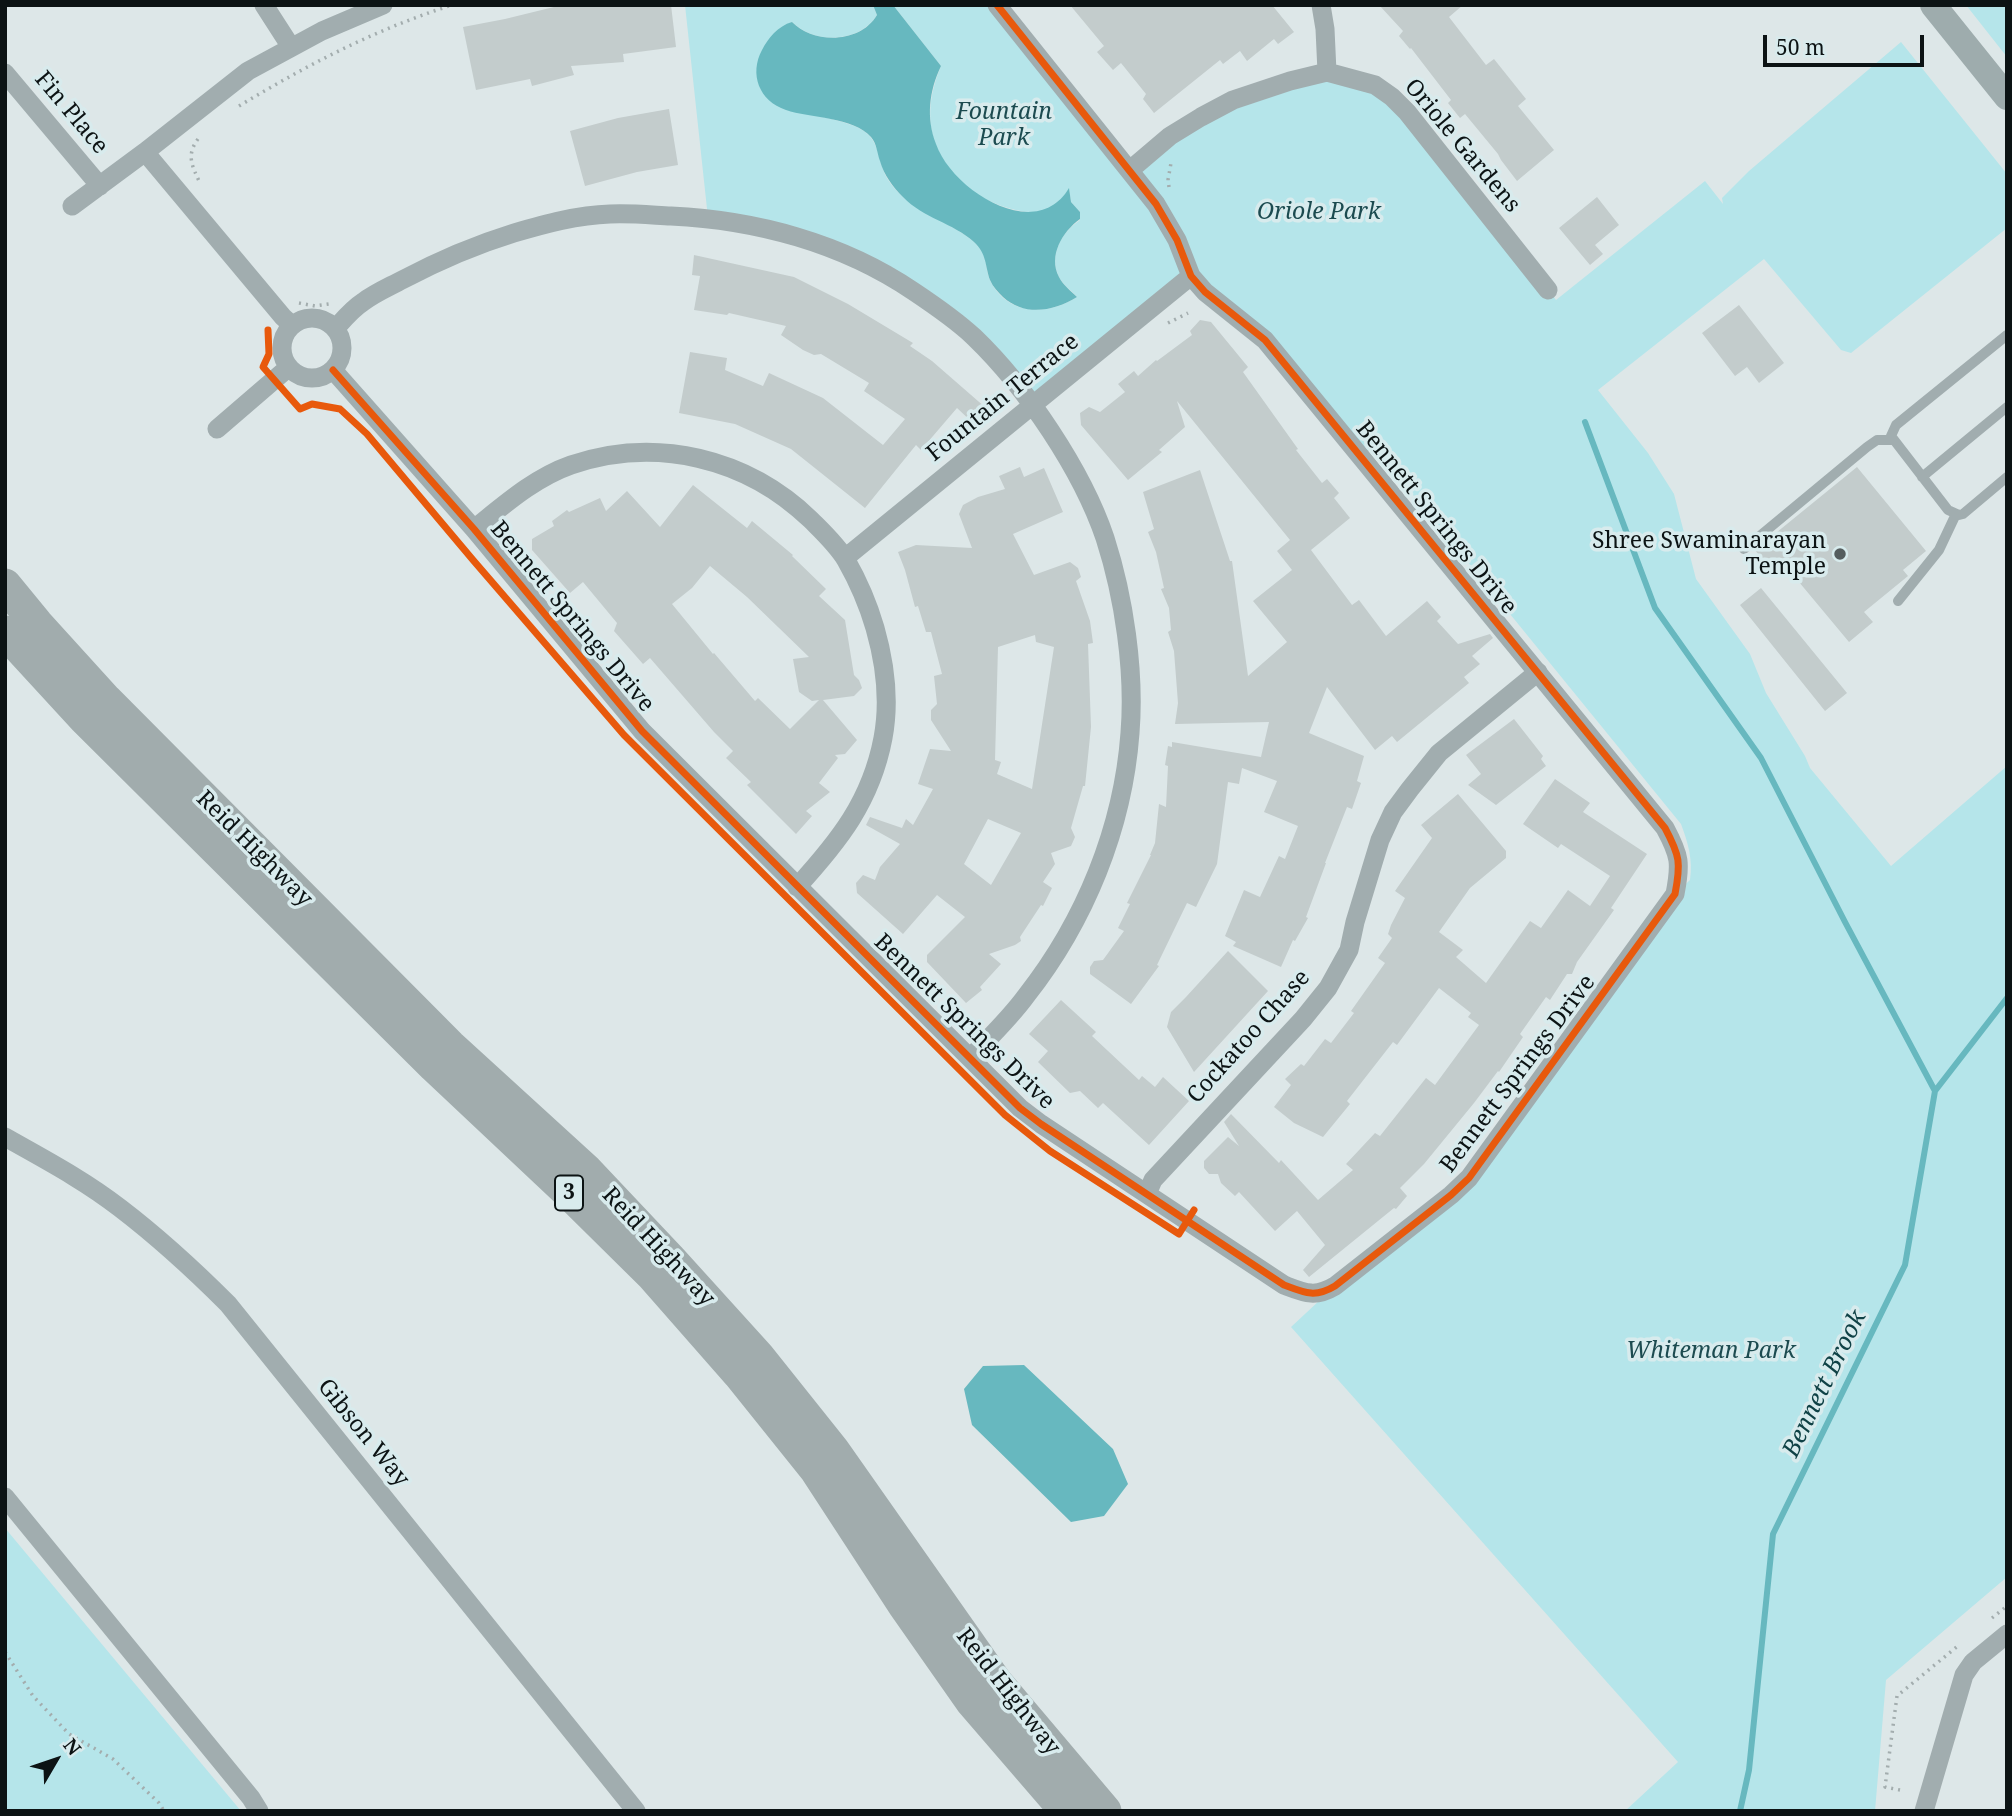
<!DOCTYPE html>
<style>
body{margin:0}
#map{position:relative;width:2012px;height:1816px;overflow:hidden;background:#dde7e8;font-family:"Noto Serif",serif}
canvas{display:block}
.frame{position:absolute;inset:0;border:7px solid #0c1314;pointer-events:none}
.north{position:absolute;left:21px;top:1725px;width:70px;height:70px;-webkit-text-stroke:5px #d8ebed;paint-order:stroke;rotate:51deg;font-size:19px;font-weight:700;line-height:28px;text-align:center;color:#0c1314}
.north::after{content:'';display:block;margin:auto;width:24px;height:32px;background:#0c1314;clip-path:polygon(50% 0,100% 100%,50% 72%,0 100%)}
.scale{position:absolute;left:1763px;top:35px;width:161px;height:32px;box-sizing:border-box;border:4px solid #0c1314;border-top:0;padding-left:9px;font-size:21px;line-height:24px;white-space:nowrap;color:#0c1314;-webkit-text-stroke:5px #d8ebed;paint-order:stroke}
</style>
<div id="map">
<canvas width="2012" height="1816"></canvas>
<div class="frame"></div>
<div class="north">N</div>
<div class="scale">50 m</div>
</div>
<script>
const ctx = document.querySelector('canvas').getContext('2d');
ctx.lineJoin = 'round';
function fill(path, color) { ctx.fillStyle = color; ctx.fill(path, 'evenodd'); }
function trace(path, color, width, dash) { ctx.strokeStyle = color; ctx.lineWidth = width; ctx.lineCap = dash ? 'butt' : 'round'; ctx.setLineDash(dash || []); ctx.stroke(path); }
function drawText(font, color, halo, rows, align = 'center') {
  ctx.font = font + ' "Noto Serif",serif'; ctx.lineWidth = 7; ctx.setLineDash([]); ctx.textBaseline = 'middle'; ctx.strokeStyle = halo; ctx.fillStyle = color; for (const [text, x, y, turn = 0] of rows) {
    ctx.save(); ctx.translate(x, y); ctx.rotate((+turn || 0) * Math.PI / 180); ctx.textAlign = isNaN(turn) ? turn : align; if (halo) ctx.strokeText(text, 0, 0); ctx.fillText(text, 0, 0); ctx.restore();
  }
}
const green = new Path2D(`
 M685,5H873L877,15C859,44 814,44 792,22L774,33L787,110C805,113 850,121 864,131C880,142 878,162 887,178C907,211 945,218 973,241C991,256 983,268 992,284C1010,316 1049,315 1077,297C1071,290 1063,285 1059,277C1048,255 1062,232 1080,220V212L1071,202L1069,189C1064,196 1059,204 1050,209C1028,220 982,201 964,186C953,175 942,160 936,146C926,119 930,92 941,66L893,5H997L1130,170L1170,136L1290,81L1357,79L1422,129L1556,300L1705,181L1723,204L1722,198L1749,171L1901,42L2007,174V228L1851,353L1841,350L1764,259L1598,390L1648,453L1674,494L1696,579L1750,654L1766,693L1805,756L1810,768L1891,866L2007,766V1577L1886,1680L1875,1811H1625L1678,1762L1291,1327L1335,1286L1451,1195L1675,894L1690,880C1693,859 1688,843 1681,824L1374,447L1361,457L1265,340L1191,277L1032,405L1004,369L876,270L708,218Z
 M1966,5H2007V57Z
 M5,1528L241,1811H5Z`);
const water = new Path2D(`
 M873,5H893L941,66C929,91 926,118 936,144C952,190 1036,244 1069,188L1071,202L1080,212V219C1062,232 1048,256 1059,277C1063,285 1071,291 1077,297C1054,311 1025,317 1003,297C998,292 993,287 990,280C985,266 987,254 974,242C953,223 923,218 903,197C893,187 884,175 880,161C877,153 877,144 871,137C854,117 809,118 786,110C759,101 749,74 762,50C768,38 778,26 792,22C813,44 860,44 877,15Z
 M1024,1365L1113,1449L1128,1484L1104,1516L1071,1522L972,1425L964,1389L983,1366Z`);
const stream = new Path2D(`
 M1585,422L1655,608L1761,758L1845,922L1935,1091
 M1740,1811L1749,1770L1773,1534L1905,1265L1935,1091L2007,998`);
const building = new Path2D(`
 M562,5H591V7L671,5L676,47L623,54L624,62L571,66L574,75L532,86L530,79L476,90L463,27L505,19Z
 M1070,5H1272L1294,32L1278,44L1274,39L1247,61L1240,51L1223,64L1220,60L1154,113L1143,99L1146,94L1121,63L1113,70L1097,52L1104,46Z
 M1379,5H1463L1449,17L1486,65L1494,59L1526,99L1518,106L1554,150L1517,181L1501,160L1498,154L1465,114L1460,118L1448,103L1451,100L1411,48L1410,49L1399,36L1403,31Z
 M669,109L678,165L637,172L585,186L570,131L618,118Z
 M1597,197L1619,225L1595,245L1603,254L1590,265L1559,228Z
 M694,255L794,277L848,304L913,343L910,346L932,361L986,408L973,423L957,408L921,450L916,445L865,508L791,449L735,424L679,413L690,352L727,358L725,370L763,386L769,373L823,398L883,445L905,419L864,391L869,383L821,354L814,355L803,350L781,335L786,326L729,313L727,315L694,310L700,276L692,275Z
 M1739,305L1784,363L1759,383L1747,367L1735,376L1702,333Z
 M1200,320L1211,322L1248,367L1243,372L1298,449L1296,450L1322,483L1327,479L1339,493L1334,498L1350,518L1311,550L1352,605L1359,600L1386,636L1427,601L1441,617L1437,621L1458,644L1490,634L1493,638L1472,656L1480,664L1464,677L1469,683L1397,742L1392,736L1375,750L1327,687L1309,733L1364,756L1357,781L1361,783L1352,809L1347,807L1325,863H1326L1306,917L1308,918L1295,941L1293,940L1281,967L1233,946L1236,942L1225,936L1244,890L1260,897L1279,856L1285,859L1298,826L1264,812L1277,781L1242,768L1239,784L1228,782L1217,864L1196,907L1187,903L1157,965L1159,966L1131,1004L1090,974V967L1094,961L1103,960L1124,931L1118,928L1130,904L1127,903L1151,855H1150L1155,843L1159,804L1166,807L1168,766L1165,765L1168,746L1172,747V742L1261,757L1269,722L1175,724L1178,703L1174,651L1168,632L1171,630L1169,608L1161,589L1164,588L1156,552L1148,532L1154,529L1143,492L1200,470L1230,561H1232L1248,676L1287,642L1253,601L1292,570L1277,551L1290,540L1177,401L1185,427L1159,450L1162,452L1128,480L1081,425L1080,413L1089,407L1100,412L1125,392L1118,384L1134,371L1138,376L1156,360L1157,361L1192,335L1190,331Z
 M1020,467L1024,477L1044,468L1063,512L1013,534L1034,575L1070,562L1078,568L1081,577L1076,581L1090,621L1093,643L1088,644L1091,727L1085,786H1083L1071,828L1075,837L1071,846L1051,853L1055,864L1043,882L1052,888L1043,906L1041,905L1020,937L1021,941L1015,945L989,954L1001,964L980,987L982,990L966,1003L927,962V955L965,917L937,895L903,934L857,893L856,883L863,875L875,880L880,867L900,844L866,825L870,817L902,828L906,819L913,825L933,789L918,784L930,749L951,751L931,720V710L937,704L934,676L942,674L931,632H926L918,606L915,607L905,570L898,552L916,545L972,548L959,514L963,505L978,497L1005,489L999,476ZM1035,635L1036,642L1054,647L1032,789L997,774L1001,762L995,760L998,647ZM988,819L1021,833L991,885L964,864Z
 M1857,467L1926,551L1903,570L1908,576L1864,612L1873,622L1849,642L1779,558L1768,567L1755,550Z
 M693,485L747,528L752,521L793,555L792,556L826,589L819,596L845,620L854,675L859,680L862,688L854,696L823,700L857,740L845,754L835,755L838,758L819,783L830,792L806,811L812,816L796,834L747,785L751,782L726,758L733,751L714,732L650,658L643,664L614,631L617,623L583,582L570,593L532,550V539L554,526L552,521L567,510L569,512L600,498L606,511L627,491L660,527ZM710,566L747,597L809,657L793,659L799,692L812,701L819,700L790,729L758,698L755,701L714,653L713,654L672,604L692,588Z
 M1761,588L1847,693L1825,711L1740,605Z
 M1514,719L1543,756L1541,759L1546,766L1496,805L1468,785L1481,774L1466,755Z
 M1555,779L1590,803L1583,812L1647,854L1611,908L1614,910L1577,962L1572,974H1567L1550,1000L1546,997L1520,1034L1523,1037L1499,1072L1498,1071L1474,1103L1424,1164L1400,1188L1407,1196L1396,1209L1394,1208L1309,1277L1303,1270L1325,1245L1297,1211L1275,1231L1239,1192L1235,1196L1221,1183L1218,1174H1209L1204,1168V1161L1228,1137L1239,1146L1224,1122L1231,1114L1279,1163L1281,1160L1318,1200L1353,1170L1346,1164L1375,1133L1380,1136L1426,1078L1435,1085L1479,1025L1468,1017L1471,1013L1439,988L1397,1045L1393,1042L1347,1101L1350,1104L1323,1137L1294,1123L1274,1107L1291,1085L1285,1079L1301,1064L1304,1066L1325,1039L1331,1043L1354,1013L1351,1011L1385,963L1378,958L1392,938L1388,934L1391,925L1405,898L1395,891L1432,838L1421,825L1458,794L1506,851V858L1470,888L1439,932L1463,950L1456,957L1486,983L1530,921L1541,928L1568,890L1590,906L1610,876L1561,844L1558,848L1523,824Z
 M1228,951L1268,991L1194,1072L1167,1027L1171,1012L1186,997Z
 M1061,1000L1096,1032L1092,1036L1139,1080L1142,1076L1155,1087L1163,1077L1189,1101L1149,1145L1103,1103L1098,1108L1080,1091L1070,1093L1038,1062L1048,1051L1029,1034Z`);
const path = new Path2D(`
 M239,106C309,64 374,30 452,5
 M198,139C186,155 192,166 200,183
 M1169,187L1168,180L1171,163
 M299,303L315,306L329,304
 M1168,323L1188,313
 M1992,1618L2007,1606
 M5,1652L33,1696L69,1734L113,1759L159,1803L164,1811
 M1900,1790L1885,1787L1897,1696L1959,1645`);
const lane = new Path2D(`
 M2007,335L1896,425L1891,436L1948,510L1959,515L1963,514L2007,477
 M1922,477L2007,407
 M1744,549L1867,447L1877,440H1893
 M1898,601L1939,550L1956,514`);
const street = new Path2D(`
 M264,5L291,47
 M1321,5L1325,29L1327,72
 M5,73L100,186
 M145,152L283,317L292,325
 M1130,170L1170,136L1201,117L1233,100L1290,81L1327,72L1375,85L1392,97L1407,112L1548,290
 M72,206L145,152L248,71L322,31L383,5
 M282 348a30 30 0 1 1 60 0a30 30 0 1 1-60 0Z
 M336,328C344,319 352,309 363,302C375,293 389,287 402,280C438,261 475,245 514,233C545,224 577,215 610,214C630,213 651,215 671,216C756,220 842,243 913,291C934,305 956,320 974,337C1026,387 1082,470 1105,538C1124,597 1135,671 1130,733C1123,828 1085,921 1026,996C1010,1018 989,1038 970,1058
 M333,370L474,529L642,731L1020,1108L1041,1124L1284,1285C1305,1293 1315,1298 1335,1286L1451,1195L1469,1178L1675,894C1681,863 1680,856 1665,828L1265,340L1205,292L1191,276L1177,240L1156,204L997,5
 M217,429L289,367
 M474,529C504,505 534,478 571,465C656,436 747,458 811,520C823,532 837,545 846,560C858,581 868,604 875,628C885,663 890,701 883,738C871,801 839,841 797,887
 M845,558L1191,276
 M5,1137C44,1159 84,1180 120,1208C158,1237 194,1270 228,1304L636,1811
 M1147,1194L1153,1180L1303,1019L1328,988L1349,950L1355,922L1380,840L1393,812L1410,789L1439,753L1538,672
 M5,1497L251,1798L259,1811
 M1924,1811L1964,1675L1973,1662L2007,1634`);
const secondary = new Path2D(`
 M1933,5L2007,97`);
const highway = new Path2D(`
 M5,585L37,624L106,700L450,1046L587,1171L671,1260L758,1356L833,1450L996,1682L1105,1811
 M5,632L85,719L434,1066L570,1194L653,1276L739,1374L816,1470L904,1605L972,1702L1066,1811`);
const cycleway = new Path2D(`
 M268,330L269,354L263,367L300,409L312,404L340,409L367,434L473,560L624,735L1005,1115L1050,1151L1179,1234L1194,1210
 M333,370L474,529L642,731L1020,1108L1041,1124L1284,1285C1305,1293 1315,1298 1335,1286L1451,1195L1469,1178L1675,894C1681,863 1680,856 1665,828L1265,340L1205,292L1191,276L1177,240L1156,204L997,5`);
const markers = [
 [1840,554,7,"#555d5e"]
];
const shields = [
 [569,1193,28]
];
const shieldNames = [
 ["3",569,1193]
];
const parkNames = [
 ["Fountain",1004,112],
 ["Park",1004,138],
 ["Oriole Park",1319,212],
 ["Whiteman Park",1711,1351]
];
const streetNames = [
 ["Fin Place",71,113,50],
 ["Oriole Gardens",1462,146,50],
 ["Fountain Terrace",1003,398,-39],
 ["Bennett Springs Drive",1436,518,51],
 ["Bennett Springs Drive",572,617,50],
 ["Reid Highway",254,849,45],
 ["Bennett Springs Drive",964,1022,44],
 ["Cockatoo Chase",1249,1037,-48],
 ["Bennett Springs Drive",1518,1074,-53],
 ["Reid Highway",658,1247,47],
 ["Gibson Way",363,1433,51],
 ["Reid Highway",1008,1692,52]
];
const poiNames = [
 ["Shree Swaminarayan",1826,541],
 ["Temple",1826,567]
];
const waterNames = [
 ["Bennett Brook",1825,1384,-64]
];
fill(green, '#b5e5ea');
fill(water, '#67b8bf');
trace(stream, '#67b8bf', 6);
fill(building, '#c3cccc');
trace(path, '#a3adae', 3.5, [2, 5]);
trace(lane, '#a1adaf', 10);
trace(street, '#a1adaf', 19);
trace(secondary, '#9eacad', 26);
trace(highway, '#a1acad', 33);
trace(cycleway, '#e8590c', 7);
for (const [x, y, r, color] of markers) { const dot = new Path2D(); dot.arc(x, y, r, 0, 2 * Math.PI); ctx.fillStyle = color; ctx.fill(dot); trace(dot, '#d8ebed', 2.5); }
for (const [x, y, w] of shields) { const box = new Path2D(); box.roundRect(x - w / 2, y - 17.5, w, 35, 5); ctx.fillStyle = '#d8ebed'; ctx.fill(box); trace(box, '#0c1314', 2); }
drawText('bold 21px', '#0c1314', null, shieldNames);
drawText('italic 23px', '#1c4b50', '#d8ebed', parkNames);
drawText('23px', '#0c1314', '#d8ebed', streetNames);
drawText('23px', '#0c1314', '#d8ebed', poiNames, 'right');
drawText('italic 24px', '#104246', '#d8ebed', waterNames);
</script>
